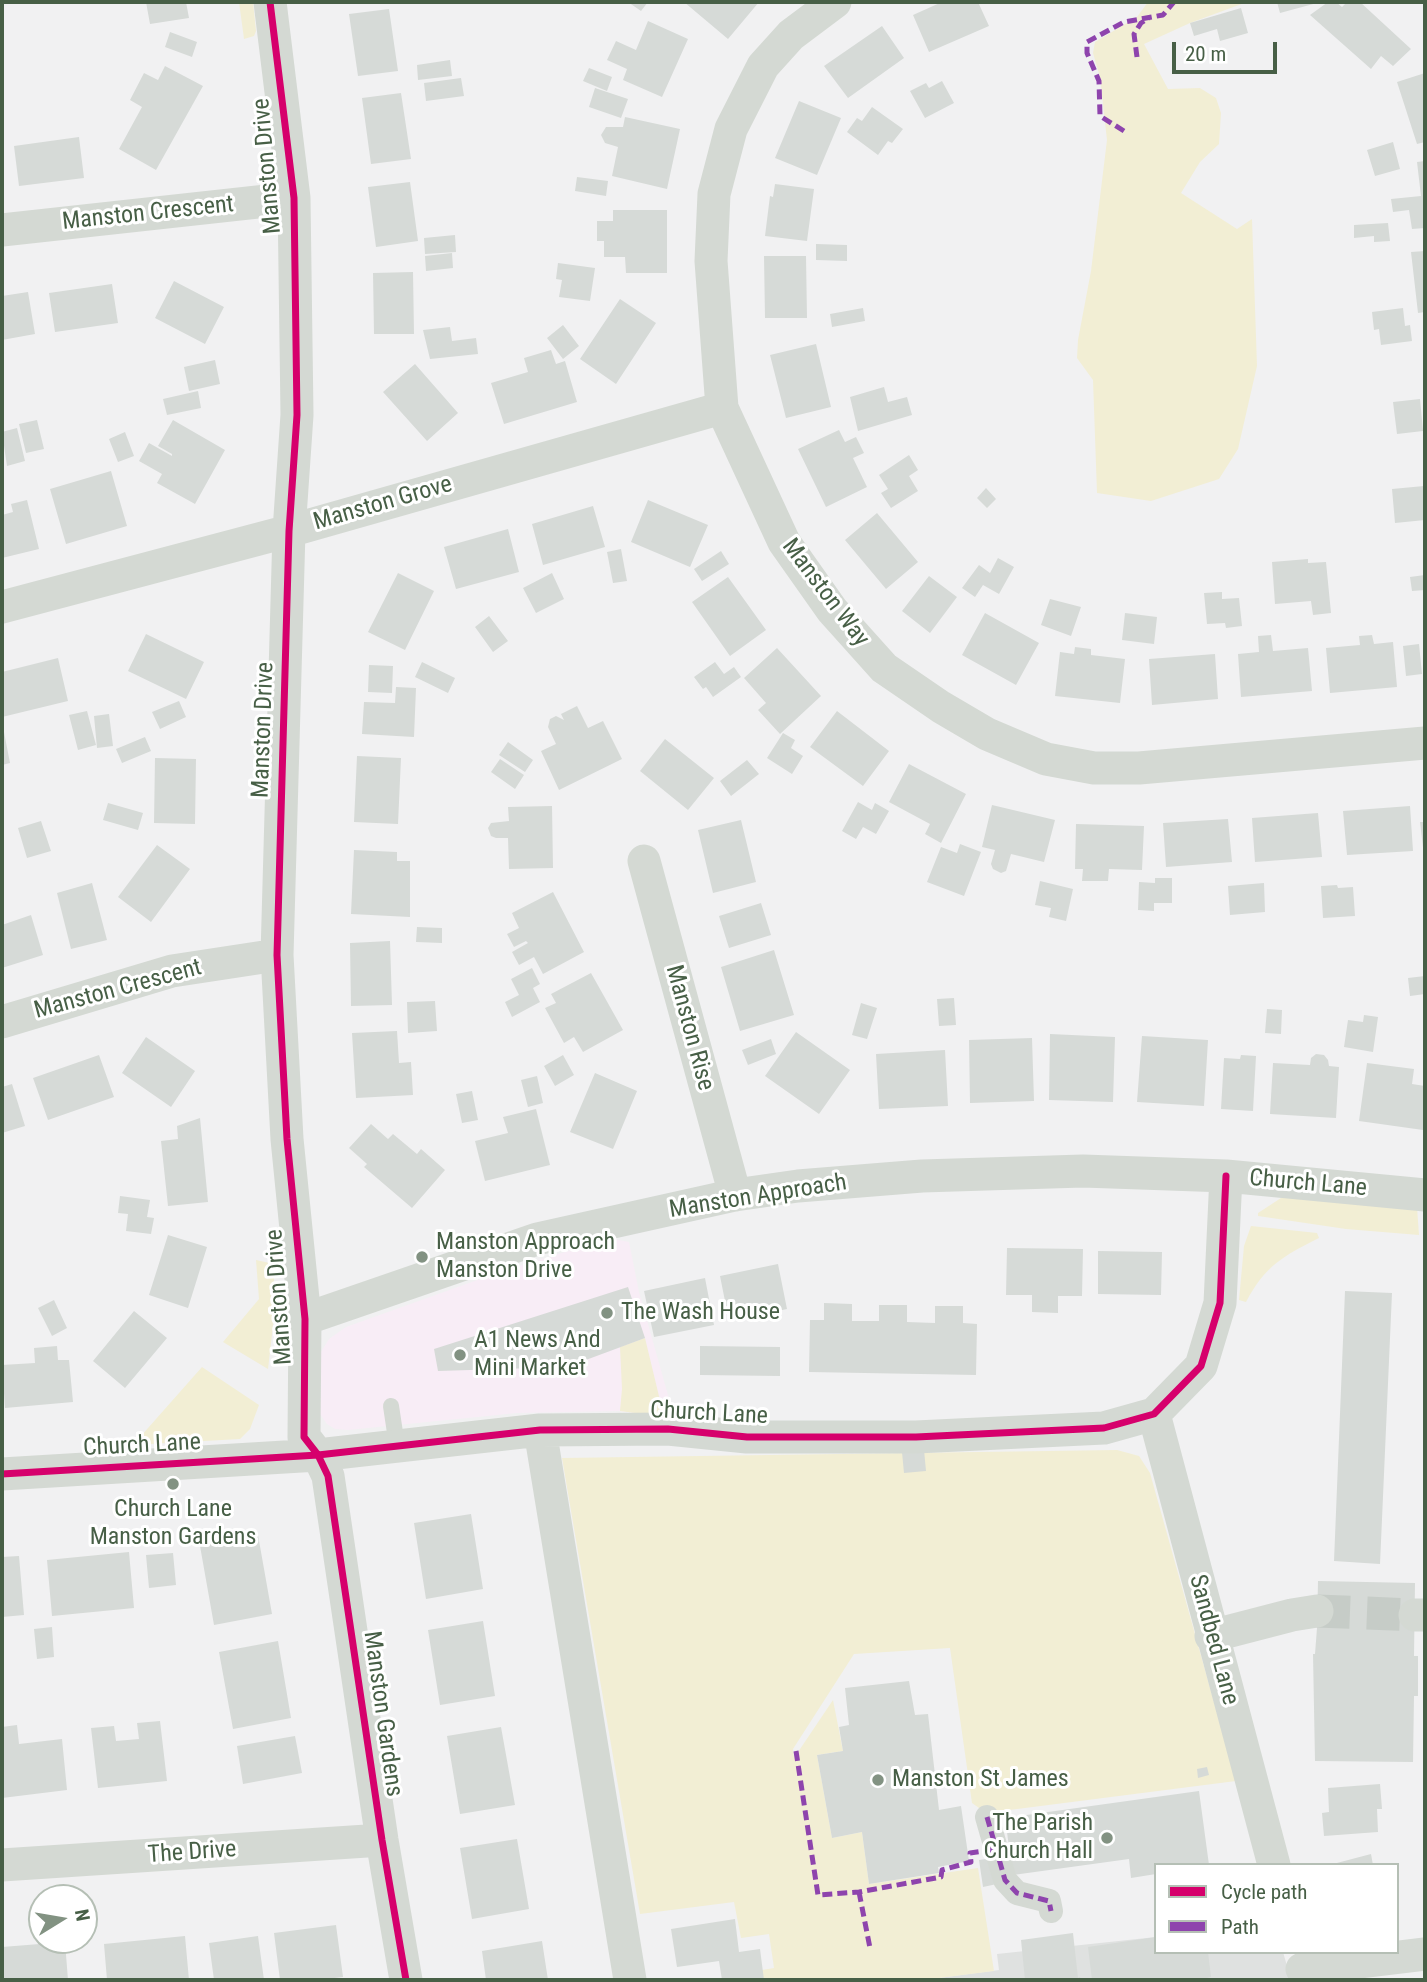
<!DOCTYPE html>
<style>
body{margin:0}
#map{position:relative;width:1427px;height:1982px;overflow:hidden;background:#f1f1f2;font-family:"Roboto Condensed",sans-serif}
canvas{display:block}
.frame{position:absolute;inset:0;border:4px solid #475f46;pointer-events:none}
.legend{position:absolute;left:1154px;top:1863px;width:245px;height:91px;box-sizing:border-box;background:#fff;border:2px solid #b5bfb5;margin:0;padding:9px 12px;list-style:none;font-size:21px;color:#475f46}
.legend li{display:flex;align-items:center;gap:14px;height:35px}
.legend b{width:35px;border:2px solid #b5bfb5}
.north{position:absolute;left:28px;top:1884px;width:70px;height:70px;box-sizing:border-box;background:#fff;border:2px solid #b5bfb5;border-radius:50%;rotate:79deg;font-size:19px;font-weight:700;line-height:28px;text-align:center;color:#475f46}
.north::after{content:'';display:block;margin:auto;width:24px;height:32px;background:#829282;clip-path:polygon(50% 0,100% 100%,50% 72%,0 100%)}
.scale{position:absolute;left:1172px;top:42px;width:105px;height:32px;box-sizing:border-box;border:4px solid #475f46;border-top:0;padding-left:9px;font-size:21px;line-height:24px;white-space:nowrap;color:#475f46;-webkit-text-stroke:5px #fff;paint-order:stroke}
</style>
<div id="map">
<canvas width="1427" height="1982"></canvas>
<div class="frame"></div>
<ul class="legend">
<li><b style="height:9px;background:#d6006c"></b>Cycle path</li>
<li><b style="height:9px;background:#8e44ad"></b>Path</li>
</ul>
<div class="north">N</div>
<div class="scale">20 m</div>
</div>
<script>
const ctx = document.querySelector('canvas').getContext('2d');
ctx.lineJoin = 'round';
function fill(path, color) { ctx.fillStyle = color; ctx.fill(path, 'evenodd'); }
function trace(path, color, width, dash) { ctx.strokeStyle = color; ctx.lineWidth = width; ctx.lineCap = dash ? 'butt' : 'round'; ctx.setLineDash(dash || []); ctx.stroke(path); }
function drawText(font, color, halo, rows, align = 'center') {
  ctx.font = font + ' "Roboto Condensed",sans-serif'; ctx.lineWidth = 6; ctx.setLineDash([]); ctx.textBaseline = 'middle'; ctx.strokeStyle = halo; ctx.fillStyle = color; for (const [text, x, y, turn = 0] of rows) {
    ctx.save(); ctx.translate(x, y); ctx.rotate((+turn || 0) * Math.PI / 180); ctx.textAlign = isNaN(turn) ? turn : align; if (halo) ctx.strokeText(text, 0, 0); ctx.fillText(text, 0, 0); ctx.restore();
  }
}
const commercial = new Path2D(`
 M614,1239L629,1242L639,1292L673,1413L664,1417L620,1411L517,1413L348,1430L335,1429L327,1424L320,1414L321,1352L329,1339L346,1327L497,1273L584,1246Z`);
const education = new Path2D(`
 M1156,1937V1952H1283L1291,1980H923L999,1970L997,1954Z`);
const green = new Path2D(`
 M239,2H253L256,31L254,36L244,39Z
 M1148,2H1247L1190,23L1144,44L1168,89L1200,88L1216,98L1221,113L1219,144L1200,162L1181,193L1237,229L1252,219L1257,366L1238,449L1219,479L1151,501L1097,493L1093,380L1077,358L1078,340L1091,271L1107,140L1100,77L1093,53L1095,42L1137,17Z
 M1302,1193L1417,1207L1419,1235L1346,1229L1258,1216V1213L1281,1198Z
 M1251,1226L1317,1233L1319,1238C1283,1256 1265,1266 1246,1302L1239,1300L1244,1246Z
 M256,1260L274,1264V1317L268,1369L223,1342L259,1299Z
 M645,1338L664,1417L620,1411L622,1389L620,1347Z
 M202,1367L259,1405L250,1429L240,1439L133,1445Z
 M1117,1450L1139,1456L1150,1473L1236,1781L986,1813L972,1803L950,1648L854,1654L793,1749L794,1758L833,1700L843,1751L817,1755L832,1838L862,1832L869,1884L978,1868L994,1971L923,1980H763L762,1970L774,1968L769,1934L741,1938L734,1902L640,1914L562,1458Z`);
const building = new Path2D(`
 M146,2H186L189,18L150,24Z
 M628,2H648L641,11Z
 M684,2H759L728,39Z
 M942,2H978L989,26L929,52L913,15Z
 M1277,2H1317V3L1280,13Z
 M1328,2H1336L1342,7L1347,2H1360L1411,49L1393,66L1381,56L1371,69L1310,15Z
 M1241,8L1248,33L1220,41L1217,29L1194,36L1190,23Z
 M389,9L398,71L358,76L349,14Z
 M648,21L688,39L662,97L623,80L627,69L607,60L616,41L636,50Z
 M882,26L904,58L848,98L824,66Z
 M170,32L197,42L192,57L165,47Z
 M450,60L452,76L418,80L417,65Z
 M165,66L203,86L156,170L119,149L142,107L130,100L144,73L158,80Z
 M589,68L612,77L607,91L583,81Z
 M1425,73V142L1417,144L1397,82Z
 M461,78L464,96L426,101L424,83Z
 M942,81L954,103L925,118L910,91L926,83L929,88Z
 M595,88L628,99L621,118L589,107Z
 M401,93L411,159L371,164L362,98Z
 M799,101L841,118L817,175L775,158Z
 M872,107L903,129L892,143L888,141L878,155L847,132L857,118L862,121Z
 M625,117L680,129L667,189L612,176L618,147L605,143L601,135L606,127H623Z
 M79,137L84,178L19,186L14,146Z
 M1393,142L1400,169L1375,176L1367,150Z
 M1425,161V228L1412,229L1409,210L1393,212L1391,199L1421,196L1417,162Z
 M577,177L608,181L606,196L575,191Z
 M410,182L418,241L376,247L368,187Z
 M775,184L814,189L807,241L765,236L770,196L773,197Z
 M613,210H667V273H626L625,257H604V241H597V221H613Z
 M1388,223L1390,241L1374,242V236L1354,238V225Z
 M455,235L456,252L425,254L424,238Z
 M816,244L847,245V261L816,260Z
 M1425,251V312L1418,313L1411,252Z
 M452,253L453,268L426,271L425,256Z
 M764,256H806L807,318H765Z
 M558,263L595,268L590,301L559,297L562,280L556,279Z
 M413,272L414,334H374L373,273Z
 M174,281L224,307L205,344L155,318Z
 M112,284L118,323L55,332L49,293Z
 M28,292L35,334L2,340V296Z
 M620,299L656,323L616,384L580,359Z
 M863,308L865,321L832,327L830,314Z
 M1403,308L1405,326L1410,325L1412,341L1381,345L1379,329L1374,330L1372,312Z
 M563,325L579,346L563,359L547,338Z
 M450,327L452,341L476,338L478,354L430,359L423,330Z
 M816,344L831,407L786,418L770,355Z
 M551,350L556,364L565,361L577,402L504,424L491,383L528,372L524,358Z
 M215,360L220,384L189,391L184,367Z
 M415,364L458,413L427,441L383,392Z
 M884,387L888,402L907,397L912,415L858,431L850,397Z
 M198,391L201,408L167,415L163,399Z
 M1420,399L1423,431L1397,434L1393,402Z
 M37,420L44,449L26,453L19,424Z
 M173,420L225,450L195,504L157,483L162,474L139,461L149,443L172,456V454L158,446Z
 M17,428L25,461L7,466L2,432Z
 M839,430L845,442L856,437L864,453L853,458L867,487L826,507L798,449Z
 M125,432L134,456L118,462L109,439Z
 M909,455L918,470L909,476L918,491L891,508L881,493L888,489L879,475Z
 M111,471L127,526L66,544L50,489Z
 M1424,486L1425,520L1395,523L1392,489Z
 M986,488L996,499L987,508L977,498Z
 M27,500L39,549L2,558V515L13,512L11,504Z
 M648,500L708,525L690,567L631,542Z
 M593,506L605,547L543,565L532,524Z
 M877,513L918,562L886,589L845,540Z
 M508,529L519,572L456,589L444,547Z
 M621,549L627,581L613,583L607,552Z
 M721,551L729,564L702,581L694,569Z
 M998,558L1014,567L999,594L983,585L975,597L962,588L979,565L990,573Z
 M1308,559V563L1326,562L1331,613L1313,615L1311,601L1275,604L1272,562Z
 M398,573L434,591L405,650L368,632Z
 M552,573L564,599L536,613L523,588Z
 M1425,575V590L1412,591L1410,577Z
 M929,576L957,597L930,633L902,611Z
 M728,577L766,630L730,656L692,602Z
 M1222,592V599L1239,598L1242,626L1226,628L1225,623L1207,624L1204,593Z
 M1050,599L1081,607L1071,636L1041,625Z
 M985,613L1039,643L1016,685L962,655Z
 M1125,613L1157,617L1154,644L1122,640Z
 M489,616L508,641L493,652L475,627Z
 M146,634L204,662L186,699L128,671Z
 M1271,635L1273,651L1308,648L1312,691L1241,697L1238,654L1259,652L1258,636Z
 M1372,635L1374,644L1393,642L1397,687L1330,693L1326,648L1360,645L1359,636Z
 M1419,644L1422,674L1406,676L1403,646Z
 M1075,647L1091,649V655L1125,659L1120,703L1055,696L1060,652L1074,654Z
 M777,648L821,696L780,734L758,710L766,703L744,678Z
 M1215,654L1218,699L1152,705L1149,659Z
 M58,658L68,701L2,717V672Z
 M422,662L455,678L448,693L415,677Z
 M715,662L724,674L734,667L741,677L713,697L706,687L703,689L694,677Z
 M369,665L393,666L392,693L368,692Z
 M396,687L416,688L414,737L362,734L364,702L395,703Z
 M179,701L186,717L160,729L152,712Z
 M577,706L588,728L603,721L622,759L559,790L541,751L556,744L548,727L550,719L556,716L564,720L561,714Z
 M87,711L96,745L78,750L69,715Z
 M837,711L889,751L863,786L810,747Z
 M109,714L113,746L97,748L94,716Z
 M4,732L10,763L2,765V733Z
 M783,733L795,740L791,748L803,756L792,774L767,758Z
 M145,737L151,751L122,763L116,749Z
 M665,739L714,778L688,810L640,771Z
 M508,742L533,760L525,772L499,755Z
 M357,756L401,758L398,824L354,822Z
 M155,758L196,759L195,824L154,823Z
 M500,759L524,775L515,789L491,772Z
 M747,760L759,774L731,796L720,781Z
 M909,764L966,794L941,843L925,834L930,824L889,802Z
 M858,802L872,810L875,803L889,811L876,834L863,827L856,839L842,831Z
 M108,803L143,813L138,830L103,820Z
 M992,805L1055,820L1044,862L1011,854L1006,871L1001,873L993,869L991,864L995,850L982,847Z
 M552,806L553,868L509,869L508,838H496L491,836L488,828L491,823L509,821L508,807Z
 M1410,806L1413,851L1347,855L1343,811Z
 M1318,813L1322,857L1255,862L1252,818Z
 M1228,819L1232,862L1166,867L1163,823Z
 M741,820L756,882L713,893L698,830Z
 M41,821L51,851L27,858L18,828Z
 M1420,822H1425V856H1424Z
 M1076,824L1144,826L1142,870L1109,869L1108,881H1082L1083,869H1075Z
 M960,844L981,852L964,896L927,882L941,847L957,853Z
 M157,845L190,869L151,922L118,897Z
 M354,850L397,852V861H410V917L351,914Z
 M1155,878H1172V903H1154V911L1138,910L1139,882L1155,883Z
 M1040,881L1073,889L1066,921L1049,917L1051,908L1035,905Z
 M92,883L107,940L71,949L57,893Z
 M1264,883L1265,912L1230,915L1228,886Z
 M1337,885L1338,888L1353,887L1355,916L1323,918L1321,886Z
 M553,892L584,952L543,974L534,957L519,965L512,952L528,943L526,941L514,947L507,934L519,928L512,913Z
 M761,903L771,935L729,948L719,916Z
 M31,915L43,955L2,968V925Z
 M417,927L442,928V943L416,942Z
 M390,941L392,1005L351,1006L350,943Z
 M774,950L794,1015L740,1031L721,967Z
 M532,968L540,984L533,988L540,1002L512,1017L505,1002L519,995L511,979Z
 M591,973L623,1030L583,1052L574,1037L564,1043L545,1008L556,1003L551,994Z
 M1425,976V994L1410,996L1408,978Z
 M954,998L956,1025L939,1026L937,999Z
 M435,1001L437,1031L408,1033L407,1002Z
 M861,1003L877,1008L867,1039L852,1035Z
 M1267,1009L1282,1010L1281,1034L1265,1033Z
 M1364,1015L1378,1017L1373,1052L1344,1047L1348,1020L1363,1022Z
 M397,1031L399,1063L411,1062L413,1095L356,1098L352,1033Z
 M796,1032L850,1070L819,1114L765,1076Z
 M1050,1034L1115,1037L1113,1102L1049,1100Z
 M1142,1036L1208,1040L1204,1106L1137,1102Z
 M146,1037L195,1071L171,1107L122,1073Z
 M1032,1038L1034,1101L970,1103L969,1040Z
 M771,1039L776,1054L748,1065L742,1050Z
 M945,1050L948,1106L879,1109L876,1054Z
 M1316,1054L1324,1055L1328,1060L1329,1066L1339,1067L1336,1118L1270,1114L1273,1063L1310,1065L1311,1058Z
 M99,1055L114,1097L48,1120L33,1078Z
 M563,1055L574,1075L555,1086L544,1066Z
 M1241,1055L1256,1056L1253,1111L1221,1109L1224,1058L1240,1059Z
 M1367,1063L1414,1069L1412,1084L1425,1086L1423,1130L1359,1121Z
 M595,1073L637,1091L613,1149L570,1132Z
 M537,1076L543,1103L528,1107L521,1080Z
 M12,1084L25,1126L2,1133V1087Z
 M472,1091L478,1120L462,1123L456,1094Z
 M536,1109L550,1165L485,1181L475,1141L508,1133L503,1117Z
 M200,1118L208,1202L168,1206L161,1141L178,1139L177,1126Z
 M371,1124L388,1139L393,1134L417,1154L421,1149L445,1170L412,1208L364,1167L367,1164L349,1148Z
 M120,1196L150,1200L147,1217L154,1218L151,1234L126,1231L128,1214L118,1213Z
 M168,1235L207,1247L188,1308L149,1295Z
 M1007,1248L1083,1249L1082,1296H1058V1313L1032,1312V1295H1006Z
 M1098,1251L1162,1252L1161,1295L1098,1294Z
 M778,1264L787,1309L729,1321L720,1276Z
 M705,1278L714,1325L654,1337L644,1291Z
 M628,1287L645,1338L567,1367L438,1371L434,1349Z
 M1345,1291L1392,1293L1380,1564L1334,1561Z
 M54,1300L67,1328L52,1336L38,1308Z
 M824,1303L852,1304V1321H879V1305H907V1322L935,1323V1306H963V1323L977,1324L976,1375L809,1372L810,1320H824Z
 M134,1311L167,1338L125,1388L93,1361Z
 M57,1346L58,1360H69L73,1402L5,1408L2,1365L35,1363L34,1348Z
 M700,1346L780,1347V1376L700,1375Z
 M924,1450L926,1471L904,1473L902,1452Z
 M471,1514L483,1589L426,1599L414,1523Z
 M258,1535L272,1614L214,1625L200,1546Z
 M129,1552L134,1608L52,1616L47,1560Z
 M173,1553L176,1585L149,1588L146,1555Z
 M19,1556L24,1615L2,1617V1557Z
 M1318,1581L1415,1583L1414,1656H1418V1696H1414L1413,1762L1315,1761L1313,1654H1315L1317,1628Z
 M483,1621L495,1696L440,1705L428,1630Z
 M52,1627L54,1657L37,1659L34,1629Z
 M278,1641L291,1718L233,1729L219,1652Z
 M909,1681L915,1715L928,1714L939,1810L961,1806L969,1861L938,1867L939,1873L869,1884L862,1832L832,1838L817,1755L843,1751L839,1727L849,1725L845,1688Z
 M160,1721L167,1781L98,1788L91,1728L114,1726L116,1741L139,1739L137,1723Z
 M17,1725L19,1744L62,1739L67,1790L2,1798V1727Z
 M501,1727L515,1805L460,1814L447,1736Z
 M295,1736L302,1773L243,1784L237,1746Z
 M1207,1767L1209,1775L1198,1778L1197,1769Z
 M1380,1784L1382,1809H1377L1378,1832L1324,1836L1322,1813L1329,1812L1328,1788Z
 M1199,1791L1209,1865H1156V1874L1131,1878L1129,1859L1013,1875L1005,1818Z
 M517,1839L529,1909L472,1919L460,1848Z
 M1371,1854L1373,1865H1334L1333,1864Z
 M993,1858L997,1884L983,1887L979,1860Z
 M735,1919L739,1952L760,1949L764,1980H722L719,1961L677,1967L671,1929Z
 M336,1925L343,1977L318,1980H280L274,1933Z
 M1073,1933L1078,1978L1080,1977L1081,1980H1025L1021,1940Z
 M185,1936L189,1980H107L104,1944Z
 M258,1936L264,1980H214L209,1943Z
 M1156,1937V1952H1208L1211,1977L1199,1980H1092L1088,1947Z
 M542,1941L548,1980H486L482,1951Z
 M65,1942L68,1980H2V1947Z`);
const minorTunnel = new Path2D(`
 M1317,1611L1415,1615`);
const service = new Path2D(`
 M391,1406L397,1446`);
const pedestrian = new Path2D(`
 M987,1817L1005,1880L1017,1893L1049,1901L1051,1911`);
const minor = new Path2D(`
 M270,2L294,198L297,415L289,531L277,955L287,1139L305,1319L304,1437L318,1455L328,1476L382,1840L406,1980
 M835,2L791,35L763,66L731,129L714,194L711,261L722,408L784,542L832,610L884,668L941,707L987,734L1046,759L1094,768H1139L1425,743
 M2,230L294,198
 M2,607L289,531L722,408
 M644,861L735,1195
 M2,1022L172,971L277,955
 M305,1319L537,1239L735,1195L798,1186L922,1176L1083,1171L1226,1176L1425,1195
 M1154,1414L1274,1865
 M540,1430L630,1980
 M2,1474L318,1455L540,1430L668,1429L747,1437H916L1104,1428L1154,1414L1201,1366L1220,1303L1226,1176
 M1415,1615H1425
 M1211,1636L1292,1615L1317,1611
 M2,1865L382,1840
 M1302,1969L1425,1954`);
const quiet = new Path2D(`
 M1137,57L1134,34L1141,23L1149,18
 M1124,131L1100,116L1099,81L1087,53V42L1124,22L1163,15L1174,2
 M796,1751L818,1895L859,1892L941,1877L942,1870L971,1862L970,1853L997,1849
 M987,1817L1005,1880L1017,1893L1049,1901L1051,1911
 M859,1892L870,1948`);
const cycleway = new Path2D(`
 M270,2L294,198L297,415L289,531L277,955L287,1139L305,1319L304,1437L318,1455L328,1476L382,1840L406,1980
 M2,1474L318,1455L540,1430L668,1429L747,1437H916L1104,1428L1154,1414L1201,1366L1220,1303L1226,1176`);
const markers = [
 [422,1257,7,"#829282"],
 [607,1313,7,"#829282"],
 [460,1355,7,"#829282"],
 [173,1484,7,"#829282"],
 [878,1780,7,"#829282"],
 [1107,1838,7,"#829282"]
];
const streetNames = [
 ["Manston Drive",268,166,-95],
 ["Manston Crescent",148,214,-6],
 ["Manston Grove",383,504,-16],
 ["Manston Way",825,593,53],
 ["Manston Drive",264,730,-88],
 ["Manston Crescent",118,990,-15],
 ["Manston Rise",689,1028,75],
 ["Church Lane",1308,1184,5],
 ["Manston Approach",758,1197,-9],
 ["Manston Drive",280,1297,-94],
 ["Church Lane",709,1414,3],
 ["Church Lane",142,1446,-3],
 ["Sandbed Lane",1213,1640,75],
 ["Manston Gardens",382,1714,82],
 ["The Drive",192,1853,-4]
];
const poiNames = [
 ["Manston Approach",436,1243],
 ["Manston Drive",436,1271],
 ["The Wash House",621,1313],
 ["A1 News And",474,1341],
 ["Mini Market",474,1369],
 ["Church Lane",173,1510,"center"],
 ["Manston Gardens",173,1538,"center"],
 ["Manston St James",892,1780],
 ["The Parish",1093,1824,"right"],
 ["Church Hall",1093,1852,"right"]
];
fill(commercial, '#f8edf6');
fill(education, '#dfe1e0');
fill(green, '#f2eed4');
fill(building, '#d6dad7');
trace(minorTunnel, '#c6ccc7', 33, [33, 17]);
trace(service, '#d4d9d3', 16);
trace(pedestrian, '#d4d9d3', 24);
trace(minor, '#d4d9d3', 33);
trace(quiet, '#8e44ad', 5, [10, 5]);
trace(cycleway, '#d6006c', 7);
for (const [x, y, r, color] of markers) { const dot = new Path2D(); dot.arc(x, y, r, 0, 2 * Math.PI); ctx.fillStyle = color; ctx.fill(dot); trace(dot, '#fff', 2.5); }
drawText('24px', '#475f46', '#fff', streetNames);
drawText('24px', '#475f46', '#fff', poiNames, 'left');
</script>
